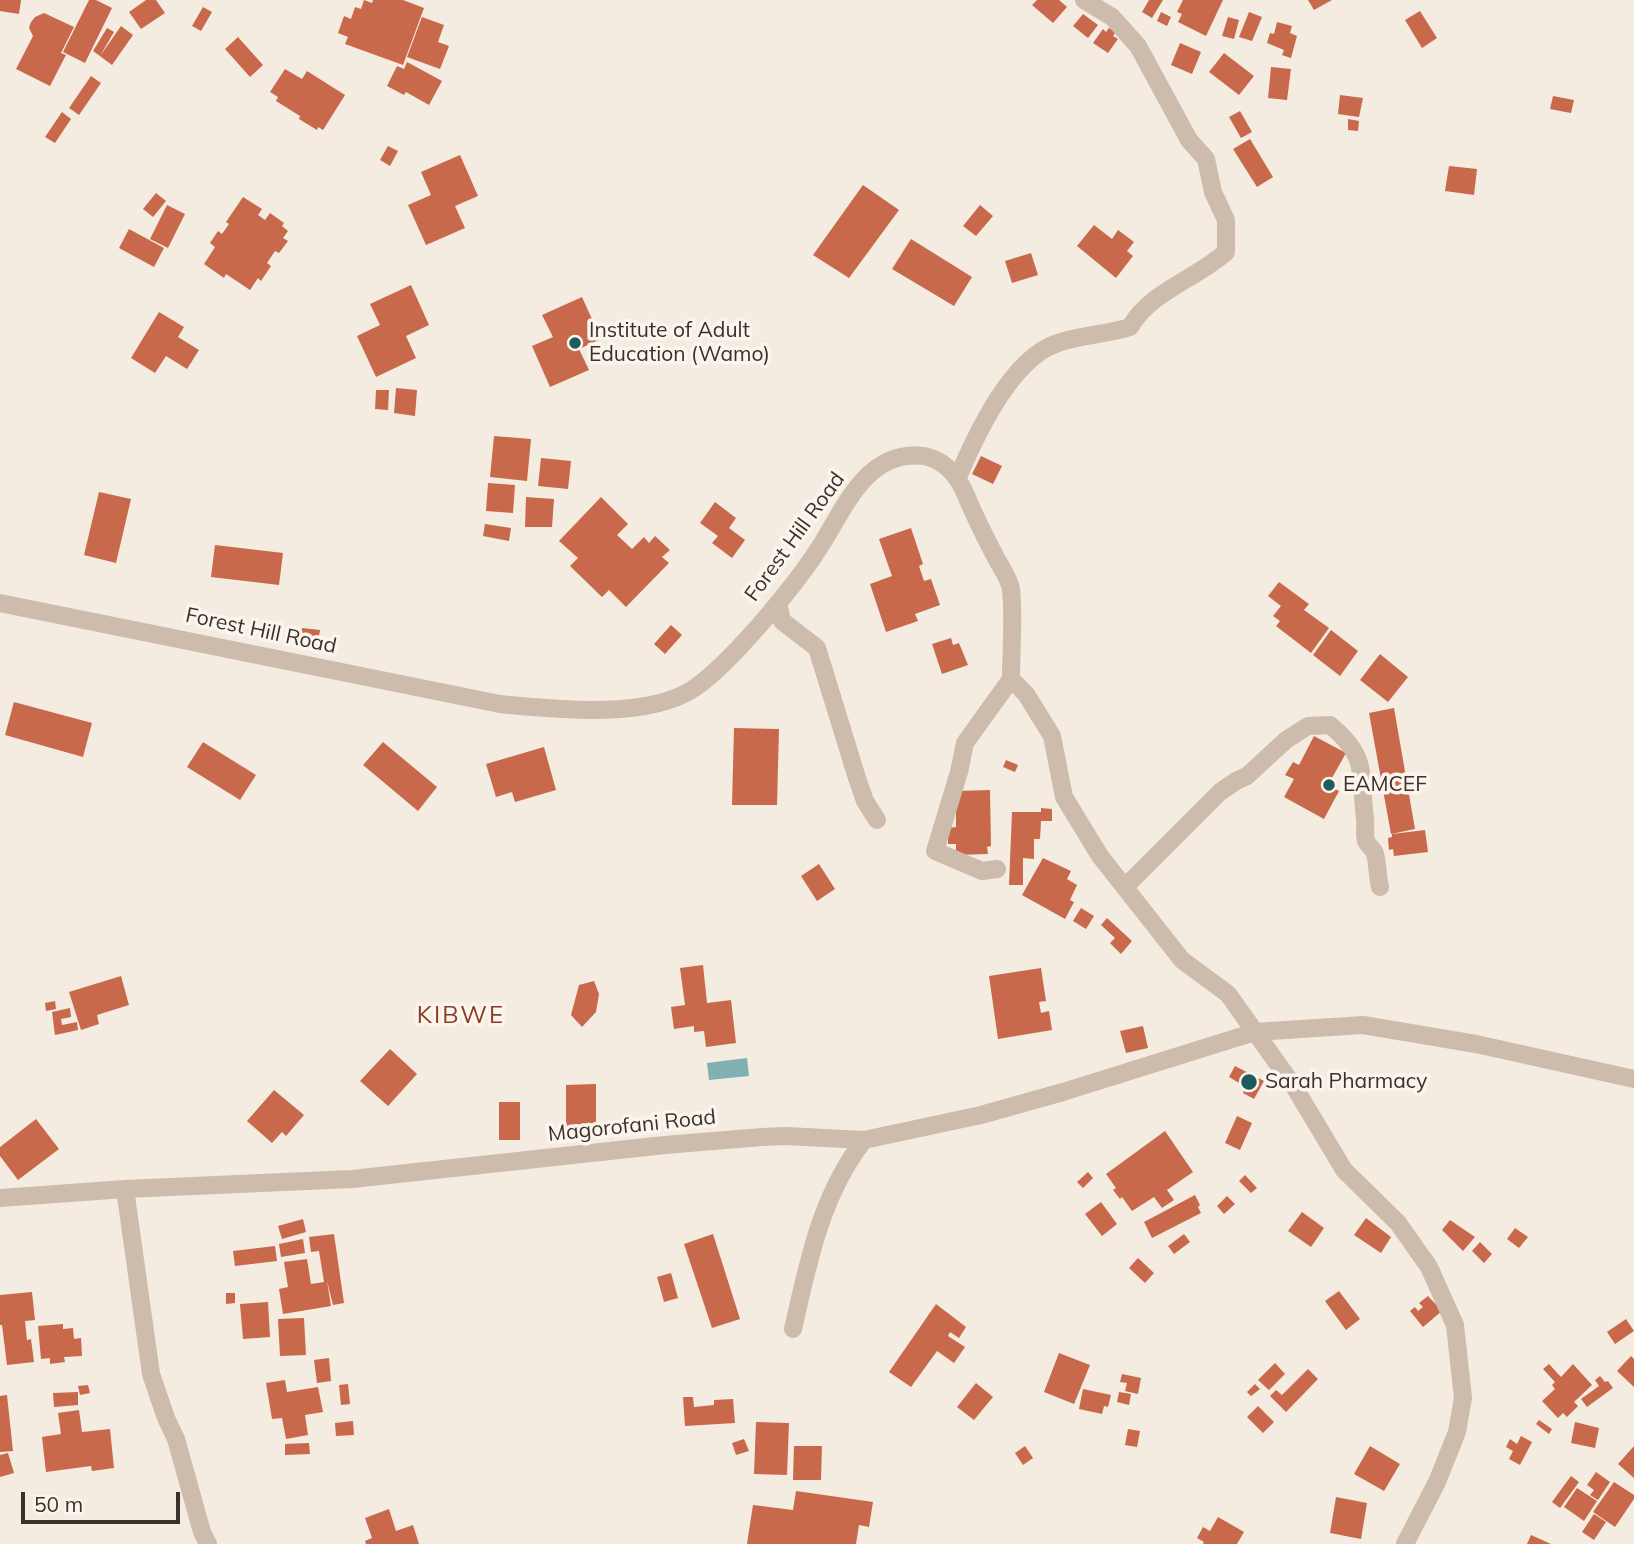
<!DOCTYPE html>
<style>
body{margin:0}
#map{position:relative;width:1634px;height:1544px;overflow:hidden;background:#f4ebe1;font-family:Mulish,sans-serif}
canvas{display:block}
.scale{position:absolute;left:21px;top:1492px;width:159px;height:32px;box-sizing:border-box;border:4px solid #3b302b;border-top:0;padding-left:9px;font-size:21px;line-height:24px;white-space:nowrap;color:#3b302b;-webkit-text-stroke:5px #fbf5ee;paint-order:stroke}
</style>
<div id="map">
<canvas width="1634" height="1544"></canvas>
<div class="scale">50 m</div>
</div>
<script>
const ctx = document.querySelector('canvas').getContext('2d');
ctx.lineJoin = 'round';
function fill(path, color) { ctx.fillStyle = color; ctx.fill(path, 'evenodd'); }
function trace(path, color, width, dash) { ctx.strokeStyle = color; ctx.lineWidth = width; ctx.lineCap = dash ? 'butt' : 'round'; ctx.setLineDash(dash || []); ctx.stroke(path); }
function drawText(font, color, halo, rows, align = 'center') {
  ctx.font = font + ' Mulish,sans-serif'; ctx.lineWidth = 7; ctx.setLineDash([]); ctx.textBaseline = 'middle'; ctx.strokeStyle = halo; ctx.fillStyle = color; for (const [text, x, y, turn = 0] of rows) {
    ctx.save(); ctx.translate(x, y); ctx.rotate((+turn || 0) * Math.PI / 180); ctx.textAlign = isNaN(turn) ? turn : align; if (halo) ctx.strokeText(text, 0, 0); ctx.fillText(text, 0, 0); ctx.restore();
  }
}
const water = new Path2D(`
 M747,1058L749,1076L709,1080L707,1063Z`);
const building = new Path2D(`
 M0,0H21L19,14L0,11Z
 M89,0H96L112,8L85,63L63,52Z
 M146,0H156L165,13L141,29L129,12Z
 M364,0L372,3L373,0H403L424,8L403,65L345,44L348,37L338,33L344,16L351,19L355,7L361,9Z
 M1037,0H1059L1067,7L1053,23L1032,5Z
 M1149,0H1163L1152,18L1142,12Z
 M1183,0H1223L1206,36L1178,22L1182,14L1177,12Z
 M1308,0H1332L1314,10Z
 M203,7L212,12L201,31L192,26Z
 M1420,11L1437,38L1422,48L1405,20Z
 M1161,12L1171,17L1167,26L1157,21Z
 M1249,12L1262,17L1252,41L1239,37Z
 M44,13L74,27L61,53L66,55L50,86L16,69L33,36L29,28L31,22L35,17Z
 M1083,14L1098,25L1088,38L1073,26Z
 M422,17L444,25L438,42L449,46L440,69L407,57Z
 M1228,17L1239,20L1234,39L1222,36Z
 M1277,22L1292,26L1290,33L1297,36L1291,58L1282,55L1284,50L1267,43L1270,33L1274,34Z
 M121,26L133,35L112,65L100,56Z
 M107,28L114,32L100,56L93,51Z
 M1109,28L1116,32L1113,36L1118,39L1108,53L1093,43L1103,29L1106,32Z
 M238,37L263,65L250,77L225,49Z
 M1180,43L1201,52L1192,74L1171,65Z
 M1224,53L1254,76L1239,95L1209,72Z
 M407,62L442,81L429,105L406,92L404,95L387,86L397,66L404,69Z
 M1271,67L1291,69L1287,100L1268,98Z
 M285,69L302,79L307,71L345,95L323,130L318,127L317,130L299,119L300,116L276,101L278,97L270,92Z
 M91,76L101,83L79,115L69,108Z
 M1340,95L1363,98L1359,117L1338,114Z
 M1553,96L1574,100L1571,113L1550,109Z
 M1240,111L1252,132L1241,138L1229,117Z
 M62,112L71,119L55,143L45,137Z
 M1348,119L1359,121L1358,131L1348,130Z
 M1250,139L1273,177L1257,187L1233,149Z
 M388,146L398,151L390,166L380,160Z
 M460,155L478,196L455,206L465,228L426,245L408,205L431,195L421,172Z
 M1449,166L1477,169L1474,195L1445,191Z
 M863,185L899,210L849,278L813,255Z
 M156,193L166,201L153,217L143,209Z
 M243,197L262,209L258,215L265,220L270,213L284,223L282,226L288,231L283,238L288,241L279,253L275,251L267,263L271,266L261,281L258,278L250,290L226,274L224,278L204,264L215,247L210,243L218,231L222,234L229,224L226,222Z
 M167,205L185,214L168,248L150,239Z
 M980,205L993,216L976,236L963,226Z
 M1094,225L1112,239L1118,230L1134,242L1127,251L1133,256L1116,278L1077,246Z
 M129,229L164,248L154,267L119,248Z
 M911,239L972,277L954,306L892,269Z
 M1031,253L1038,275L1012,283L1005,261Z
 M411,285L429,325L406,336L416,358L376,377L357,336L380,325L370,304Z
 M582,297L601,339L579,349L589,370L550,387L532,346L553,337L542,315Z
 M159,312L184,327L178,337L199,350L187,369L166,356L155,373L131,358Z
 M396,388L417,390L415,416L394,413Z
 M376,390H389L388,410L375,409Z
 M494,436L531,439L527,481L490,477Z
 M981,456L1002,466L993,484L972,474Z
 M541,458L571,461L568,489L538,486Z
 M488,483L515,485L513,513L486,511Z
 M99,492L131,499L116,563L84,555Z
 M526,497L554,499L552,527H525Z
 M601,497L628,524L617,535L632,549L644,537L649,543L655,536L670,550L662,557L669,563L626,607L609,590L602,597L570,566L578,558L559,541Z
 M715,502L736,518L729,528L745,540L732,558L712,543L718,536L700,523Z
 M485,524L511,528L509,541L483,536Z
 M911,528L923,564L919,566L924,581L931,579L940,605L915,614L918,621L886,632L870,584L892,576L879,539Z
 M215,545L283,553L279,585L211,577Z
 M1279,582L1309,604L1304,610L1329,628L1311,653L1276,626L1280,621L1273,616L1281,606L1268,596Z
 M671,625L682,635L665,654L654,644Z
 M302,628L320,630L318,644L300,642Z
 M1331,630L1358,651L1340,676L1313,655Z
 M951,638L953,645L959,643L968,665L942,674L932,644Z
 M1380,654L1408,677L1388,702L1360,680Z
 M14,702L92,723L83,757L5,735Z
 M1394,708L1415,829L1391,834L1369,713Z
 M734,728L779,729L777,805H732Z
 M1314,736L1346,753L1328,785L1339,791L1324,819L1284,797L1294,779L1285,775L1293,762L1299,765Z
 M203,742L256,775L240,800L187,767Z
 M383,742L437,787L418,811L363,765Z
 M544,747L556,790L515,802L512,792L496,797L486,764Z
 M1006,760L1018,765L1015,772L1003,767Z
 M990,790L991,846L987,847L988,854L956,855V844H948V828L956,827V791Z
 M1041,808L1052,809V821H1041L1040,839H1034V859L1023,858V885H1009L1012,812H1041Z
 M1425,830L1428,852L1394,856L1393,849L1389,850L1388,838L1392,837V834Z
 M1043,858L1071,871L1067,879L1077,885L1070,900L1074,902L1065,919L1022,895Z
 M819,864L835,889L817,901L801,876Z
 M1081,908L1094,916L1086,929L1073,921Z
 M1107,918L1132,941L1121,954L1110,943L1115,938L1101,925Z
 M703,965L707,1003L731,1000L736,1043L706,1047L704,1031L694,1032V1026L674,1029L671,1007L685,1005L680,968Z
 M1041,968L1046,1001L1039,1002L1041,1013L1049,1011L1052,1030L998,1039L989,976Z
 M121,976L129,1005L97,1015L99,1024L81,1030L69,992Z
 M594,981L599,994L596,1012L582,1027L571,1015L579,985Z
 M55,1001L56,1009L46,1011L45,1003Z
 M70,1008L71,1017L61,1019L62,1025L77,1022L78,1030L55,1035L52,1012Z
 M1143,1026L1148,1048L1126,1053L1120,1031Z
 M390,1049L417,1074L388,1106L360,1081Z
 M1235,1066L1264,1081L1254,1099L1243,1093L1246,1087L1229,1077Z
 M596,1084V1139H566V1085Z
 M274,1090L304,1115L286,1136L282,1132L272,1143L247,1121Z
 M499,1102H520V1140H499Z
 M1237,1116L1252,1123L1240,1150L1225,1143Z
 M36,1119L59,1149L18,1180L0,1156V1147Z
 M1165,1131L1193,1172L1167,1190L1174,1200L1162,1208L1154,1197L1132,1211L1122,1197L1120,1199L1113,1190L1116,1188L1106,1174Z
 M1088,1172L1093,1178L1083,1188L1077,1182Z
 M1245,1175L1257,1188L1251,1193L1239,1181Z
 M1195,1195L1200,1205L1198,1207L1201,1213L1152,1238L1144,1222Z
 M1227,1196L1235,1204L1224,1214L1217,1206Z
 M1101,1202L1117,1224L1102,1236L1085,1214Z
 M1302,1212L1324,1228L1311,1247L1288,1231Z
 M1366,1218L1391,1237L1381,1253L1354,1235Z
 M303,1219L306,1232L282,1239L278,1226Z
 M1450,1220L1475,1237L1463,1251L1442,1230Z
 M1515,1228L1528,1237L1519,1248L1507,1239Z
 M334,1234L344,1303L333,1305L327,1281L331,1306L283,1314L279,1289L288,1287L284,1262L307,1259L311,1284L324,1282L319,1251L311,1252L309,1237Z
 M713,1234L740,1319L712,1328L684,1244Z
 M1184,1234L1190,1242L1174,1254L1168,1246Z
 M303,1239L305,1253L281,1257L279,1244Z
 M1480,1242L1492,1254L1484,1263L1472,1251Z
 M275,1246L277,1261L235,1266L233,1251Z
 M1138,1258L1154,1273L1145,1283L1129,1268Z
 M671,1273L678,1298L664,1302L657,1277Z
 M1339,1291L1360,1319L1346,1330L1325,1301Z
 M32,1292L35,1320L25,1321L27,1340L31,1339L34,1362L7,1365L2,1325H0V1295Z
 M226,1293H235V1303L226,1304Z
 M1428,1296L1442,1311L1423,1327L1410,1311L1415,1307L1418,1311L1423,1307L1419,1303Z
 M268,1302L270,1337L243,1339L240,1304Z
 M936,1304L966,1327L959,1338L950,1332L948,1336L965,1347L954,1363L937,1351L911,1387L889,1372Z
 M304,1318L306,1355L280,1356L278,1319Z
 M1626,1319L1634,1331L1615,1344L1607,1332Z
 M63,1324V1329L73,1328L74,1339L81,1338L82,1356L64,1357L65,1362L50,1364V1358L41,1359L38,1326Z
 M1059,1353L1090,1365L1074,1404L1044,1392Z
 M1631,1356L1634,1359V1387L1617,1371Z
 M329,1358L331,1381L317,1383L314,1360Z
 M1275,1363L1285,1374L1269,1390L1258,1380Z
 M1549,1364L1561,1377L1573,1364L1592,1385L1574,1402L1578,1406L1567,1417L1563,1413L1558,1418L1542,1401L1555,1389L1552,1385L1555,1382L1543,1369Z
 M1308,1369L1318,1379L1286,1412L1270,1396L1276,1390L1282,1395Z
 M1122,1374L1141,1378L1138,1394L1125,1391L1127,1383L1120,1382Z
 M1600,1376L1605,1382L1608,1381L1613,1388L1587,1407L1581,1399L1599,1386L1595,1380Z
 M285,1380L287,1392L318,1387L323,1412L305,1415L308,1435L286,1439L282,1418L272,1419L266,1383Z
 M976,1383L993,1397L974,1420L957,1407Z
 M348,1384L350,1404L341,1405L339,1385Z
 M1255,1384L1260,1389L1251,1396L1247,1392Z
 M88,1385L90,1393L80,1395L78,1386Z
 M1083,1389L1111,1395L1108,1407L1104,1406L1102,1414L1079,1409Z
 M78,1392V1405L54,1407L53,1393Z
 M1119,1392L1131,1394L1129,1405L1117,1402Z
 M7,1395L13,1451L0,1452V1396Z
 M683,1397H693L694,1407L714,1405V1400L733,1399L735,1423L685,1426Z
 M1258,1406L1274,1422L1263,1433L1247,1417Z
 M79,1410L82,1432L110,1429L114,1468L92,1471L91,1466L46,1472L42,1437L61,1434L58,1413Z
 M1539,1420L1552,1429L1549,1434L1536,1424Z
 M353,1421L354,1435L336,1436L335,1423Z
 M756,1422L789,1423L787,1475L754,1474Z
 M1575,1422L1599,1428L1595,1448L1571,1443Z
 M1128,1429L1140,1431L1137,1447L1125,1445Z
 M1521,1436L1532,1442L1520,1465L1509,1459L1513,1451L1506,1447L1510,1439L1517,1444Z
 M744,1439L749,1451L736,1455L732,1443Z
 M309,1443L310,1454L285,1455V1444Z
 M794,1446H822L821,1480H793Z
 M1025,1446L1033,1458L1023,1465L1015,1453Z
 M1370,1446L1400,1464L1384,1491L1354,1474Z
 M1634,1446V1478L1618,1464Z
 M8,1453L14,1473L0,1477V1455Z
 M1596,1472L1610,1482L1598,1500L1590,1495L1594,1490L1587,1485Z
 M1571,1476L1579,1482L1560,1508L1552,1502Z
 M1614,1482L1634,1495V1499L1615,1527L1593,1512Z
 M1577,1488L1597,1501L1584,1521L1564,1507Z
 M796,1491L873,1502L869,1527L859,1525L856,1544H747L753,1505L793,1510Z
 M1336,1497L1367,1503L1361,1539L1330,1533Z
 M389,1509L396,1531L413,1525L419,1544H366L365,1541L372,1538L365,1518Z
 M1594,1514L1606,1522L1594,1540L1582,1532Z
 M1218,1517L1244,1532L1237,1544H1203L1204,1542L1197,1538L1203,1527L1210,1531Z
 M1531,1535L1551,1544H1527Z`);
const minor = new Path2D(`
 M958,477C976,435 1010,361 1055,344C1079,335 1105,335 1130,327C1151,291 1196,279 1226,252V220L1213,192L1206,159L1189,140L1138,46L1112,17L1084,0
 M0,603L500,704C554,709 645,720 693,689C719,672 759,627 779,602C794,584 810,563 823,542C847,503 869,449 924,456C945,460 957,475 965,493C974,515 984,535 995,556C1000,566 1009,578 1011,589C1014,618 1011,650 1011,679L1026,694L1052,736L1064,797L1100,856L1182,960L1228,994L1295,1088L1344,1170L1398,1223L1429,1267L1455,1325L1463,1398L1457,1432L1437,1482L1405,1544
 M778,603L782,621L817,648L857,778L865,801L877,820
 M997,869L982,871L935,851L959,772L965,743L1011,679
 M1125,887L1220,792L1236,781L1247,776L1286,740L1308,726L1330,725C1370,758 1359,774 1365,818C1366,825 1364,834 1366,841C1368,846 1374,849 1375,854C1378,864 1377,875 1380,887
 M125,1189L151,1374L166,1418L176,1439L202,1532L208,1544
 M0,1198L125,1189L352,1179L665,1145L762,1137L786,1136L864,1140L981,1115L1063,1092L1255,1032L1363,1025L1476,1044L1634,1079
 M793,1329C808,1263 821,1195 864,1140`);
const markers = [
 [575,343,7,"#1f5a5e"],
 [1329,785,7,"#1f5a5e"],
 [1249,1082,9,"#1f5a5e"]
];
const poiNames = [
 ["Institute of Adult",589,331],
 ["Education (Wamo)",589,355],
 ["EAMCEF",1343,785],
 ["Sarah Pharmacy",1265,1082]
];
const streetNames = [
 ["Forest Hill Road",795,537,-54],
 ["Forest Hill Road",261,631,12],
 ["Magorofani Road",632,1126,-6]
];
const quarterNames = [
 ["KIBWE",461,1016]
];
fill(water, '#7fb0b2');
fill(building, '#c8694b');
trace(minor, '#cdbbac', 18);
for (const [x, y, r, color] of markers) { const dot = new Path2D(); dot.arc(x, y, r, 0, 2 * Math.PI); ctx.fillStyle = color; ctx.fill(dot); trace(dot, '#fbf5ee', 2.5); }
drawText('21px', '#3b302b', '#fbf5ee', poiNames, 'left');
drawText('21px', '#3b302b', '#fbf5ee', streetNames);
ctx.letterSpacing = '2px';
drawText('24px', '#8c3b22', '#fbf5ee', quarterNames);
ctx.letterSpacing = '0px';
</script>
